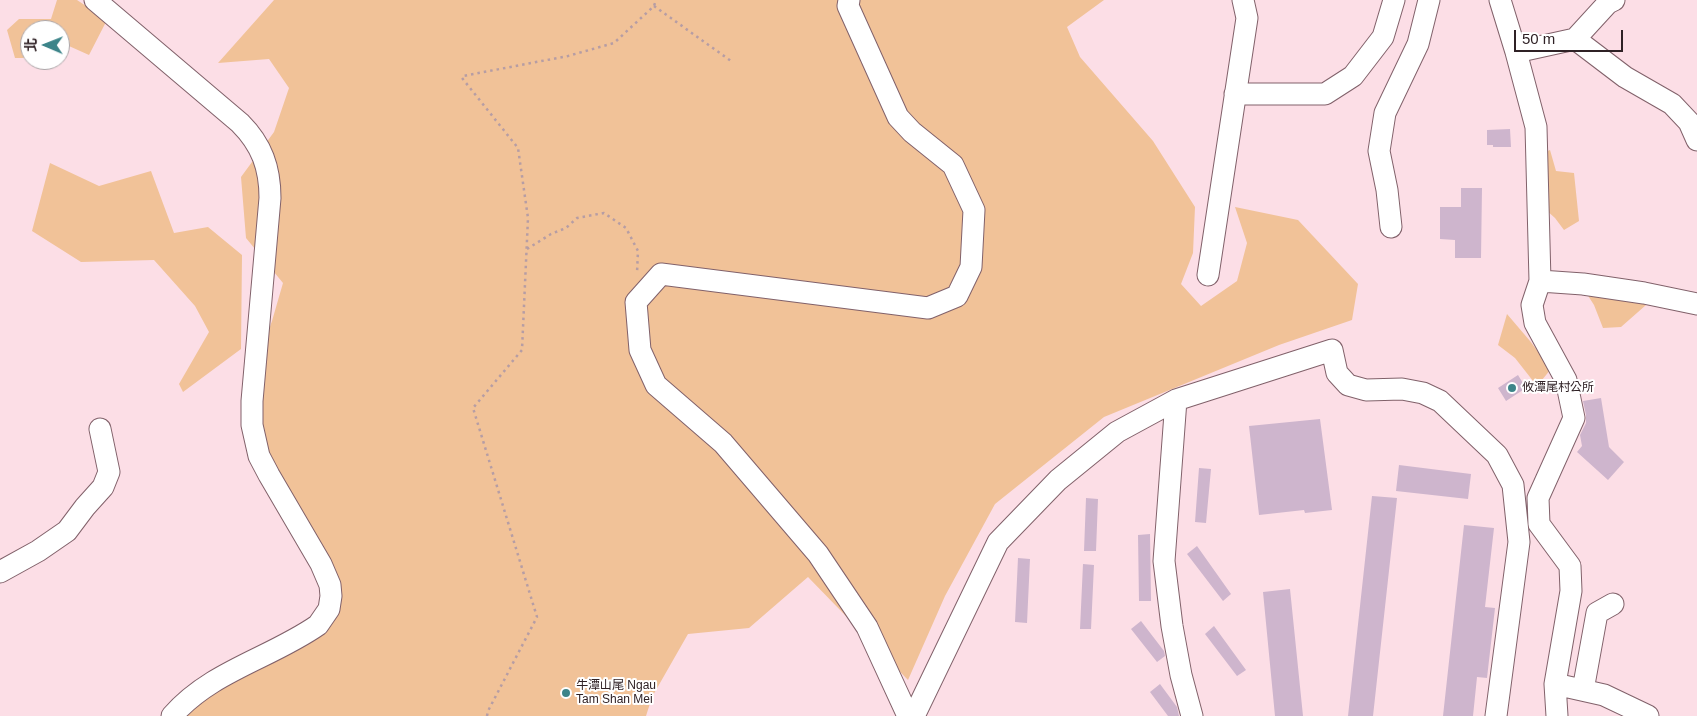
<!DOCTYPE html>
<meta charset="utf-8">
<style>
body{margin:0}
#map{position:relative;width:1697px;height:716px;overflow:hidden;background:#fcdee6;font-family:Helvetica,"Noto Sans TC",sans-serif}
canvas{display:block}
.north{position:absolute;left:20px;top:20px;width:50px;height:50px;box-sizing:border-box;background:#fff;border:1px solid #aca6a8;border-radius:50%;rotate:271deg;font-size:14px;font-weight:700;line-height:20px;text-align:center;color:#2f2125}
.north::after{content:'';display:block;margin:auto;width:18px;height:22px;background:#3c8489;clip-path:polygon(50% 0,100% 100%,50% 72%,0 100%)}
.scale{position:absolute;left:1514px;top:30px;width:109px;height:22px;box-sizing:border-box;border:2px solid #2f2125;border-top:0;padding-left:6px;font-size:15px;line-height:18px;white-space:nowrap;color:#2f2125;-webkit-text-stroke:4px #fff;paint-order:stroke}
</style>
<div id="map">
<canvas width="1697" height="716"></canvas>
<div class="north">北</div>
<div class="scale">50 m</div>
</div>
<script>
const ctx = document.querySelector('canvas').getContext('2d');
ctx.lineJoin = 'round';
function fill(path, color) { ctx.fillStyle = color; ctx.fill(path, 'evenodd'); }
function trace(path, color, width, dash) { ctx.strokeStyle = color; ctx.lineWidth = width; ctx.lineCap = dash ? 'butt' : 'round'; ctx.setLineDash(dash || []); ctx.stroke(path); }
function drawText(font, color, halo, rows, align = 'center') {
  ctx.font = font + ' Helvetica,"Noto Sans TC",sans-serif'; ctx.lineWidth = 4; ctx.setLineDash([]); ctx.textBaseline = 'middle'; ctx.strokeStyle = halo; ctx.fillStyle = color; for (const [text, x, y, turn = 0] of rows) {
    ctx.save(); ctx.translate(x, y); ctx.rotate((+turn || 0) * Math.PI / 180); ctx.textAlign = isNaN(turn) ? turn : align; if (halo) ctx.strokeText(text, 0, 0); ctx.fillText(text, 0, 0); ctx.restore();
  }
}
const green = new Path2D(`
 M57,0H77L107,20L89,55L60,42V30H30V58H15L7,30L19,19H51Z
 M274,0H1104L1067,27L1080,57L1153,141L1195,207L1193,253L1181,284L1201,306L1237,281L1247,243L1235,207L1298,220L1358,284L1352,320L1279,345L1104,417L995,504L945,596L908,680L808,577L749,628L688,634L652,697L646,716H181L216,690L320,632L333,581L276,474L257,418L259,357L272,321L283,283L246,238L241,177L274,132L289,88L269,59L218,63Z
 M1550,150L1556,171L1574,173L1579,221L1564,230L1555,218L1546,210L1532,157Z
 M50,163L99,186L151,171L174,233L208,227L242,255L241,349L183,392L179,384L209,332L195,306L154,260L81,262L32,231Z
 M1598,281L1646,305L1621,327L1603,328L1594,305L1585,291Z
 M1507,314L1530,341L1551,369L1537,386L1515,358L1498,345Z`);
const building = new Path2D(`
 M1510,129L1511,147H1493V145H1487V130Z
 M1461,188H1482L1481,258H1455V240L1440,239V207H1461Z
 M1518,375L1526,388L1506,401L1498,388Z
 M1601,398L1609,447L1624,462L1608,480L1577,452L1582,446L1580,435L1586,423V415L1583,401Z
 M1320,419L1332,510L1305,513L1304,510L1259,515L1249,426Z
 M1399,465L1471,474L1468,499L1396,491Z
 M1199,468L1211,469L1206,523L1195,522Z
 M1372,496L1397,498L1373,716H1348Z
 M1086,498L1098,499L1096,551H1084Z
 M1464,525L1494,528L1485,607L1495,608L1487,678L1477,677L1473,716H1443Z
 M1150,534L1151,601H1139L1138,535Z
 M1197,546L1231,594L1223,601L1187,554Z
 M1018,558L1030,559L1027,623L1015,622Z
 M1083,564L1094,565L1091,629H1080Z
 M1290,589L1303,716H1275L1263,592Z
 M1141,621L1164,651L1165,656L1157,662L1131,629Z
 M1214,626L1246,670L1237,676L1205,634Z
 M1160,684L1177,707L1179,716H1168L1150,692Z`);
const path = new Path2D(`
 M654,6L731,61
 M527,249L551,234L566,228L577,218L604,213L626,228L638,251L637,273
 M487,716L488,711L537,617L473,408L522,350L528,218L518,148L462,78L463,76L568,56L614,43L654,6L656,0`);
const minor = new Path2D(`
 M95,0L240,123C262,145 270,168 270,198L252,401V425L259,456L269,475L321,564L330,585L331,596L329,609L318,625C271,658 211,671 172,716
 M849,0L848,6L898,117L912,132L953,165L974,210L971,267L957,296L928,308L661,274L636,302L640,350L656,385L723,443L818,554L867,627L908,716
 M1500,0L1516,52L1536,127L1540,281L1532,305L1535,323L1566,380L1574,418L1538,498L1539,524L1570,566L1571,591L1555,684L1557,716
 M1575,39L1608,3L1614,0
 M1516,52L1575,39L1625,77L1672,104L1689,122L1697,140
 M1235,94H1325L1353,76L1383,37L1394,0
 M1391,227L1387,190L1379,151L1385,113L1418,44L1429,0
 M1208,275L1247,18L1243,0
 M1540,281L1583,284L1644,293L1697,304
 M1176,400L1164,561L1172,626L1181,675L1192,716
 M0,572L38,551L67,531L85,507L103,487L109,472L100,429
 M1555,684L1604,695L1648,716
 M1583,690L1597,613L1613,604
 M914,716L998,542L1058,480L1117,432L1176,400L1332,350L1337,373L1348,385L1366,390L1402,389L1423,393L1440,401L1497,455L1513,485L1519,542L1496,716`);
const markers = [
 [1512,388,5,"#3c8489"],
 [566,693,5,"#3c8489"]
];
const poiNames = [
 ["攸潭尾村公所",1522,388],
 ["牛潭山尾 Ngau",576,686],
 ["Tam Shan Mei",576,700]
];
fill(green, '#f1c298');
fill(building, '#ceb5cd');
trace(minor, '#81616a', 23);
trace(path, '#b69da4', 2.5, [2.5, 4]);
trace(minor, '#fff', 21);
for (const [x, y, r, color] of markers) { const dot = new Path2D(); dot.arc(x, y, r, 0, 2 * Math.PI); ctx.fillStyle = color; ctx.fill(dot); trace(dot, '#fff', 2); }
drawText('12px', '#2f2125', '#fff', poiNames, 'left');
</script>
